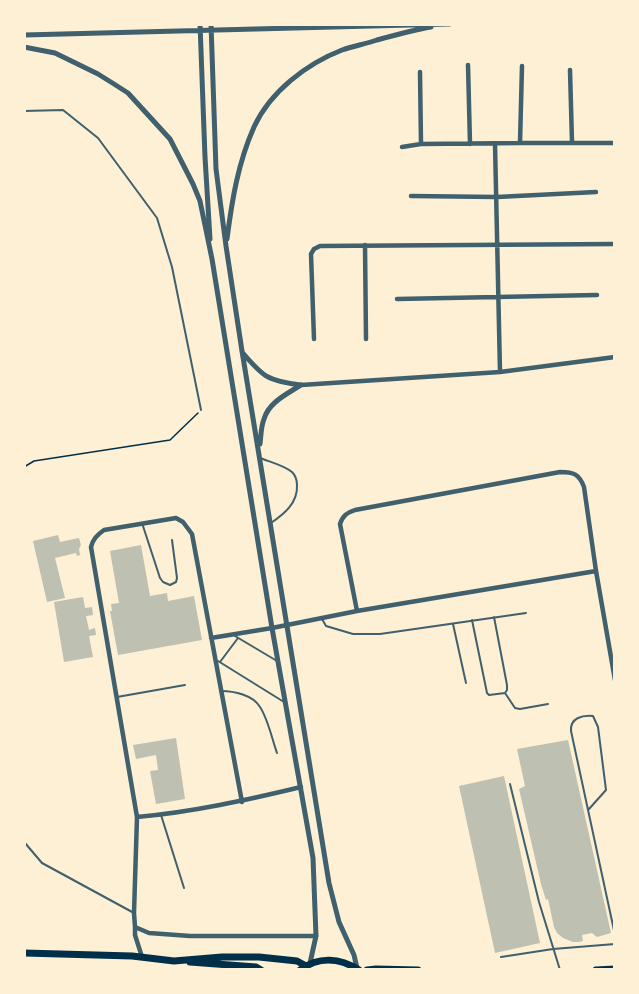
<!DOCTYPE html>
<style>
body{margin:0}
#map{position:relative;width:639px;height:994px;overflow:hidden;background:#fdf0d5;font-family:"Roboto Condensed",sans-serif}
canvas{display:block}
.frame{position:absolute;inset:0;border:26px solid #fdf0d5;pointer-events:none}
</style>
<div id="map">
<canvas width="639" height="994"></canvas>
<div class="frame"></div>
</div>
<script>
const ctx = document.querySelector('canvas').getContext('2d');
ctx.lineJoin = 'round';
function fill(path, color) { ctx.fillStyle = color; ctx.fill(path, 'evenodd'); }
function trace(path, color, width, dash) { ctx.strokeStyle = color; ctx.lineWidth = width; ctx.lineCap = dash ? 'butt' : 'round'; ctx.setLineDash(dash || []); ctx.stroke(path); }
const building = new Path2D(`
 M58,535L60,542L79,538L81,545L79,549L80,555L77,556L76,553L55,558L65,598L47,602L33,541Z
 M141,545L150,596L167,593L168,601L194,596L202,640L118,655L110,611H112L111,604L119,603L110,551Z
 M83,597L85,608L92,607L93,615L86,616L89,630L95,628L96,635L89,636L93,657L64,662L54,602Z
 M176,738L185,799L156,804L150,771L158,770L156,755L136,759L133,745Z
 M568,740L611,933L597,937L592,933L582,935L583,941L579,942H573L563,938L557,933L554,927L548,899L546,900L541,884L519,789L525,786L517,749Z
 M504,776L540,943L495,953L459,786Z`);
const path = new Path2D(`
 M24,467L34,461L170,440L198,413`);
const service = new Path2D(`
 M24,111L63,110L98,138L157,218L172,267L201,410
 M260,458C270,462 283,465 292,472C296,476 297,479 297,485C298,503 284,514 271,523
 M142,523L160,578L163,582L170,585L176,582L177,578L172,540
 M322,619L326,626L353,634H380L526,613
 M472,620L487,693L489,695L505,693L507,690V685L494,617
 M453,624L466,683
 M235,636L277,661
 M218,661L284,702
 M220,662L238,638
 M221,691C234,691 253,695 260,707C268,719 272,739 277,753
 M505,693L515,708L520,709L548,704
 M117,697L185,685
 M510,784L539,902L560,970
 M589,809L606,790L598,727L593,716C582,715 570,718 571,731L615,935
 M161,815L184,888
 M24,839L25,843L42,863L134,913
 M501,957L553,949L615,944`);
const minor = new Path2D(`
 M468,65L470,144
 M570,70L572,142
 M420,72L421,144
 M520,143L522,66
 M495,144L500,372
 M402,147L421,144L520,143H615
 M411,196L497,197L596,192
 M365,245L366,339
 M397,299L597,295
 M314,339L311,254L314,249L320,246L615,244
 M301,385L500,372L615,357
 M357,611L340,524C343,515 347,513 355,510L560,472C574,472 579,474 584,487L596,571L615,680
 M211,638L272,628L357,611L596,571
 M242,802L192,534L183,522L176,518L104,530C97,535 93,539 91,547L137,817C193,812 247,800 301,787
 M137,817L134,913L135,927L149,933L190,936H316
 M135,927V935L142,957`);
const tertiary = new Path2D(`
 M200,24L205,157L210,239
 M211,24L216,169L226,246L242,351L329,883L339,922L354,955L357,968
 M24,35L449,24
 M24,47L55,53L98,74L114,84L128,93L170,139L193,184L200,201L212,259L272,628L313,858L316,936L310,963
 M227,239C232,200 238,163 254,127C270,92 306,64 342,50C353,46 366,44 377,40C395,35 413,30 431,27
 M242,352C263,377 268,381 301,385
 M260,444C261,436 261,426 264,419C269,402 287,394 301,385`);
const primary = new Path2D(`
 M24,953L132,956L174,961L222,957H259L297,961L306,966
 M190,962L256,967L261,970
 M300,970C319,956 340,958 359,970
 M367,970L376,969L418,970
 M596,970L615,969`);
fill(building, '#bec0b2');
trace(path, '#003049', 1.5);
trace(service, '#3f606c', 2);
trace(minor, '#3f606c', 4.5);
trace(tertiary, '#3f606c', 5);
trace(primary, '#003049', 7);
</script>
